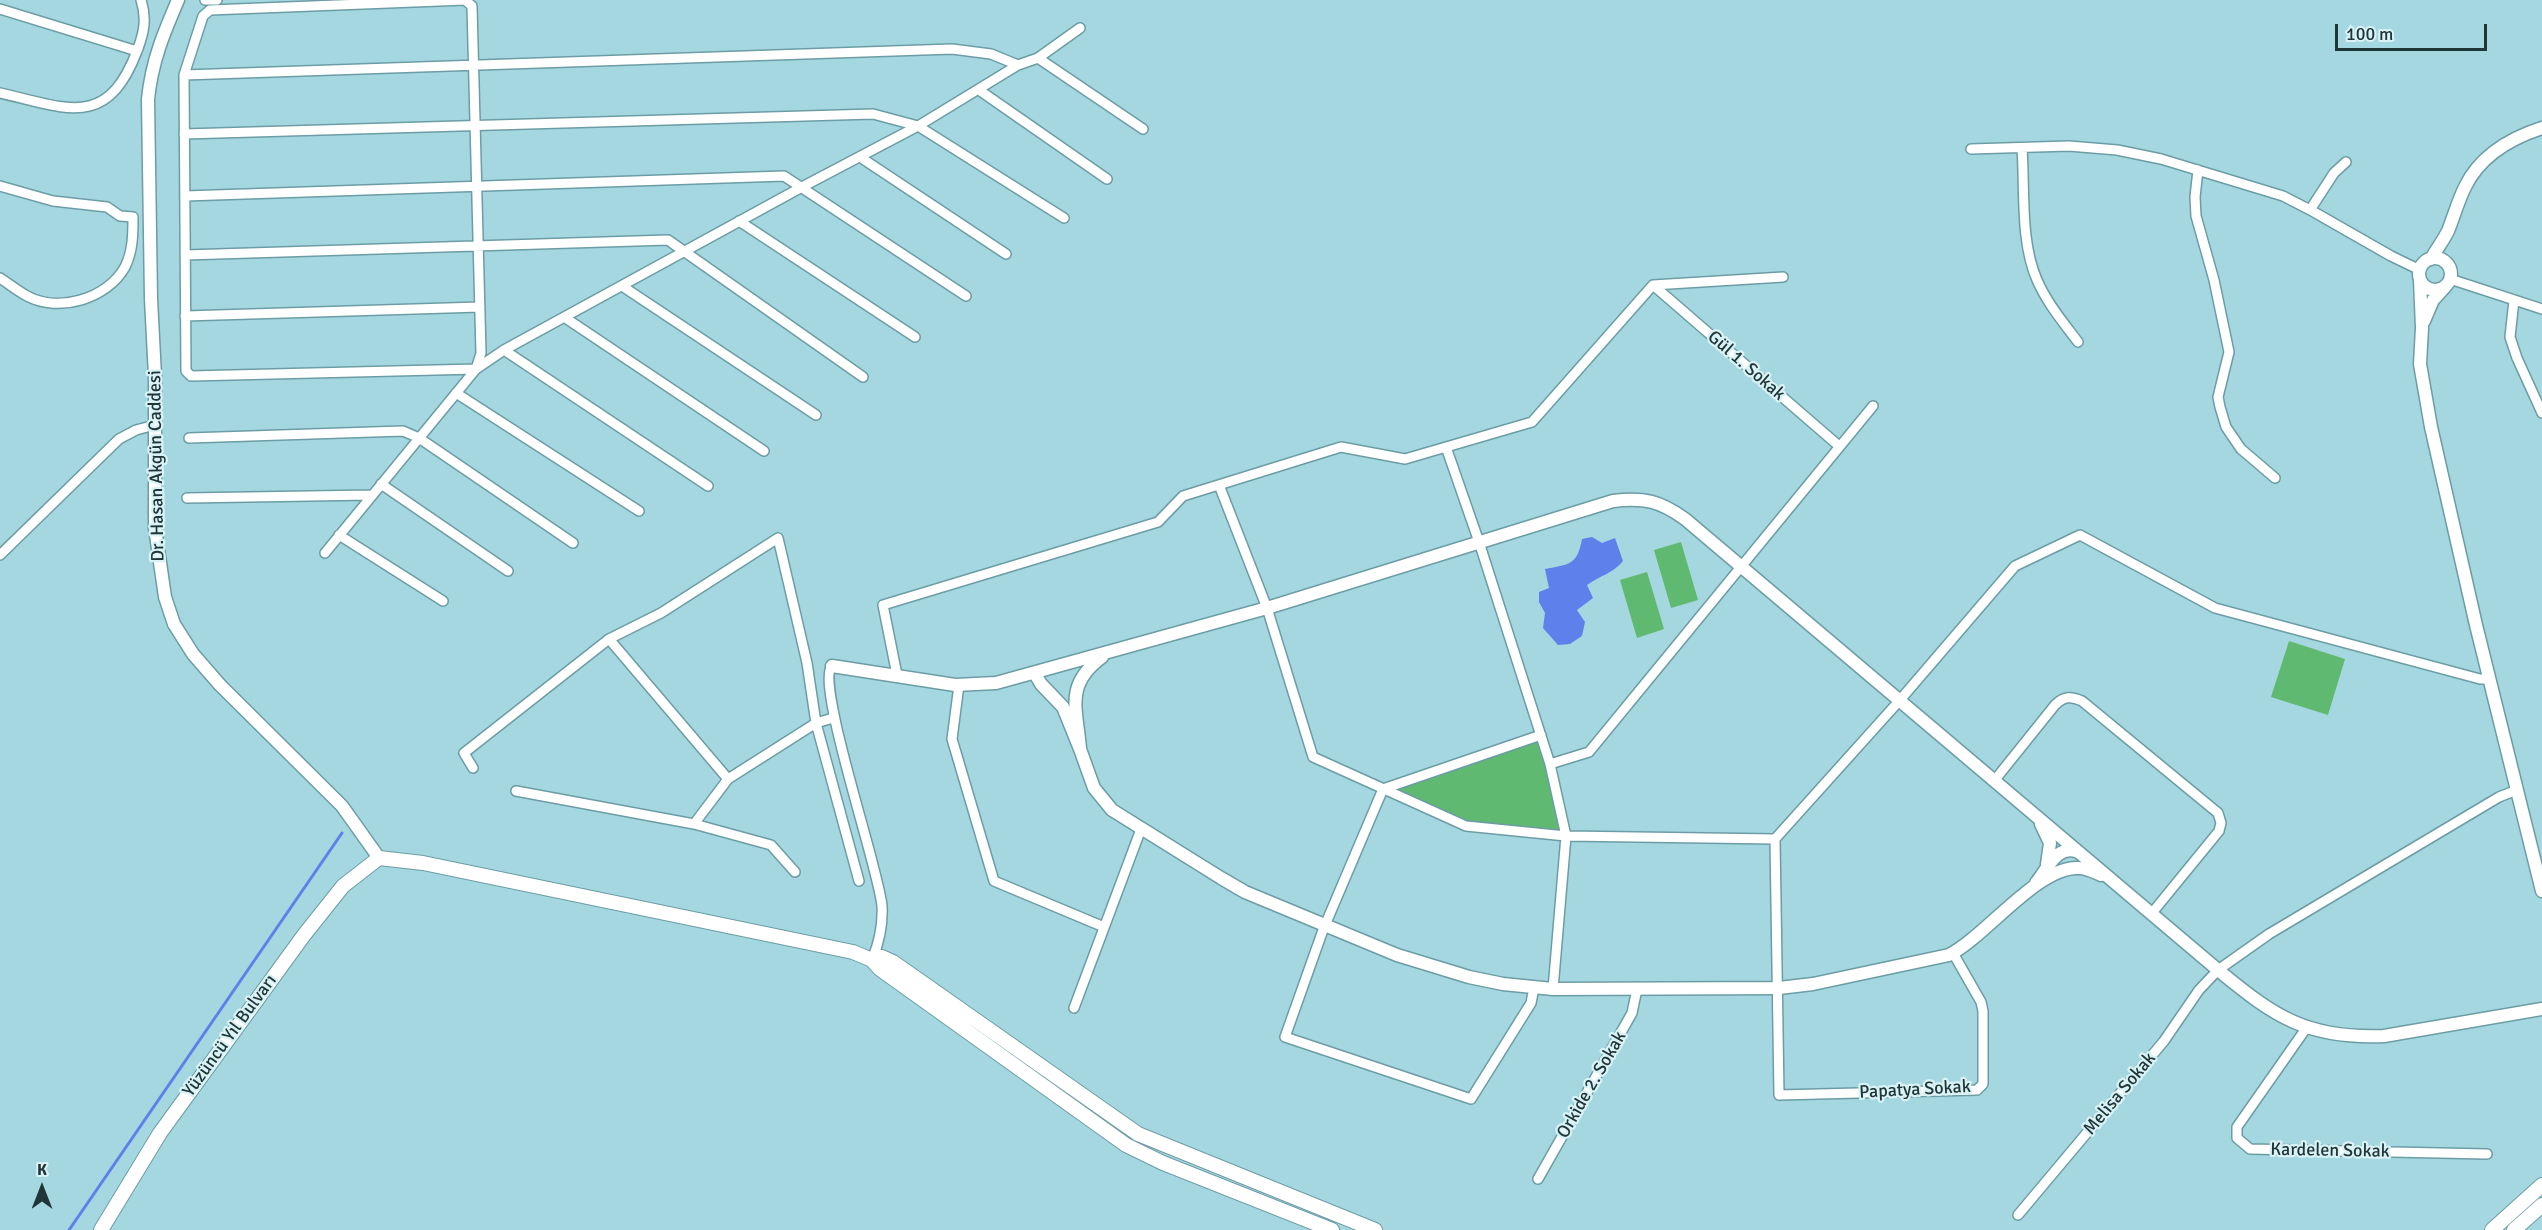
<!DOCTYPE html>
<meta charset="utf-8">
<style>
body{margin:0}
#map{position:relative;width:2542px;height:1230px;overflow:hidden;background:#a4d7df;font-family:Signika,sans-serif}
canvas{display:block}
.north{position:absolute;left:12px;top:1158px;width:60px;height:60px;-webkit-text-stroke:4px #d9f2f6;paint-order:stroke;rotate:0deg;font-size:16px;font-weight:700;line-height:24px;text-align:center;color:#203538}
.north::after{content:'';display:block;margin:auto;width:21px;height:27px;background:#203538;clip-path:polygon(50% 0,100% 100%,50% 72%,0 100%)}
.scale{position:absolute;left:2335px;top:24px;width:152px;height:27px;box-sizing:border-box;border:3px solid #203538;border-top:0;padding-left:8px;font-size:18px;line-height:21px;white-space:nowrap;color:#203538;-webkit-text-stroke:4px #d9f2f6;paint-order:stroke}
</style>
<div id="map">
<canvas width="2542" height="1230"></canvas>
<div class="north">K</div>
<div class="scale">100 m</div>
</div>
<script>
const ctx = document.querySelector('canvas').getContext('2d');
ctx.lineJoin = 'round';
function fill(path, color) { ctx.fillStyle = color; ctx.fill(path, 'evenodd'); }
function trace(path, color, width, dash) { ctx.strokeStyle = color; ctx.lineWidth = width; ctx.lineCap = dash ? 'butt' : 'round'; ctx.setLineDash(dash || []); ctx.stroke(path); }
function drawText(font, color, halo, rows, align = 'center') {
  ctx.font = font + ' Signika,sans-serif'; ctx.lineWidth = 4.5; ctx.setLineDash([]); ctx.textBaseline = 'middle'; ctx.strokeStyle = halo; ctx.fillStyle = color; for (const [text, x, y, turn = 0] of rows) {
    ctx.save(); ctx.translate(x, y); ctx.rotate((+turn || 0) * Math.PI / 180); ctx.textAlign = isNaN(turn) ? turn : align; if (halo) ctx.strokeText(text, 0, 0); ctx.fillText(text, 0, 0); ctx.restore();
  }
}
const green = new Path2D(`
 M1681,542L1698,600L1671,608L1654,550Z
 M1647,572L1664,629L1637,638L1620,580Z
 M2289,641L2345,659L2328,715L2271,697Z
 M1541,735L1566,836L1466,826L1383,789Z`);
const water = new Path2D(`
 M1592,537L1602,543L1615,538L1623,561C1614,573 1599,576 1587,585L1593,598L1577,610L1585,622L1582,636L1570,644L1558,645L1543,628L1545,613L1539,602V592L1549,588L1545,569C1569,564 1577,566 1582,539Z`);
const stream = new Path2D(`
 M69,1230L342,833`);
const minor = new Path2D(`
 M205,0H217
 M465,0L472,6L481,353L476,369L191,376L186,371L184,75L203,16L210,10Z
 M0,9L137,51C144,33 147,19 141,0
 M1038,58L1143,129
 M184,75L952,49L991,54L1018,65
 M979,90L1107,179
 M0,93C66,108 107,130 137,51
 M184,134L873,114L918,126L1064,218
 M2022,148C2025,190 2020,241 2037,280C2047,303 2063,322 2078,342
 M1971,149L2069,146L2117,150L2161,159L2283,196L2314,212L2391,256L2420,270
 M860,157L1006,254
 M2198,170L2195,197L2196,216L2214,280L2229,352L2218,397L2220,407L2226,427L2241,449L2275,478
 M0,186L53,201L107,207L120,216L133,217C133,234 133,251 125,267C107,299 59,313 27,296C18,291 9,284 0,278
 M185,196L784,176L966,296
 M2310,210L2334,173L2346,162
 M739,221L915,337
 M185,255L668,240L863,377
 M2450,279L2542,309
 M1653,285L1839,446
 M622,286L816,415
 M2514,300L2510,337L2517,358L2542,413
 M185,316L480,307
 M564,317L764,451
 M504,350L708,486
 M456,393L639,511
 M189,438L403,431L419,438L573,543
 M1446,447L1479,542L1550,764L1566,836L1553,989
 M381,484L508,571
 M1219,485L1267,608L1313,757L1466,826L1566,836L1775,839L1900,700L2015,566L2080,535L2215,608L2480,679H2489
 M187,498L371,495
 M339,535L443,601
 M325,553L476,369L504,350L802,187L918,126L1018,65L1038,58L1080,28
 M0,555L119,439L136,430L155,425
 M609,639L728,779
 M832,666C815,683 879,869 882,906C883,925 879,943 872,960
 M897,675L883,605L1158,522L1183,496L1341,447L1405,459L1532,422L1653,285L1783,277
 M959,685L952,739L994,881L1104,927
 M1550,764L1589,752L1873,406
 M473,768L464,753L609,639L661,613L778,538L807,663L816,723L859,881
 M1994,781L2055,705C2064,696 2071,696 2082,701L2218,813L2221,823L2219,831L2152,913
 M516,791L694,824L728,779L816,723L833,718
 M694,824L771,845L795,872
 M1775,839L1779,1095L1977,1090L1983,1084V1011L1981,1002L1953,953
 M1534,988L1531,1003L1471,1099L1285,1037L1323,930L1383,789L1541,735
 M1074,1008L1141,829
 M2307,1027L2237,1127V1138L2250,1149L2487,1154
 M1538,1179L1632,1013L1637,989
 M2018,1215L2164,1041L2199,990L2218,970L2269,934L2499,797L2517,790`);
const tertiary = new Path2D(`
 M178,0C163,35 152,61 148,99L151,299L155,376V528L165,597L174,624L193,654L220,685L342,806L379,858
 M2419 274a16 16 0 1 1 32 0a16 16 0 1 1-32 0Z
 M2431,259C2436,250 2443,241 2448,231C2454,216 2458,201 2465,187C2480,156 2511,138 2542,128
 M2420,280L2422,328L2420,364L2431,427L2476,625L2542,891
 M2424,321L2433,300L2445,287
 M832,666L955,685L996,683L1267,608L1613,501C1644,497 1660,501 1685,519L2218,970C2275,1017 2307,1039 2384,1036L2542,1009
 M1035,674L1041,684L1063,707L1080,749C1077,709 1064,685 1102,657
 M1080,749L1094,788L1112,810L1221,878L1245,892L1397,955L1469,977L1503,984L1553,989L1779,988L1813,984L1949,955C1985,937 2039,865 2079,868C2087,868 2094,872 2101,875
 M2041,824L2050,843L2047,864
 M2036,883C2047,870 2057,843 2078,852`);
const secondary = new Path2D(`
 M872,960L882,957L893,962L1138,1134L1375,1230
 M101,1230L160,1133L304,935L343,886L379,858L423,863L853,952L872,960L880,969L1126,1145L1163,1163L1332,1230
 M2492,1230L2542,1185
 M2514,1230L2542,1205`);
const streetNames = [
 ["Gül 1. Sokak",1746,366,41],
 ["Dr. Hasan Akgün Caddesi",157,466,-91],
 ["Yüzüncü Yıl Bulvarı",230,1036,-54],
 ["Orkide 2. Sokak",1592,1085,-60],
 ["Papatya Sokak",1915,1090,-3],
 ["Melisa Sokak",2120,1094,-50],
 ["Kardelen Sokak",2330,1151,1]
];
fill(green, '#5fb970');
fill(water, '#5e80eb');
trace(stream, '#5e80eb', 3);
trace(minor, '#6c9da5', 12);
trace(tertiary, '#6c9da5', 15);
trace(secondary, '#6c9da5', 16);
trace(minor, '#fff', 9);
trace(tertiary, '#fff', 12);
trace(secondary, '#fff', 14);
drawText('18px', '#203538', '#d9f2f6', streetNames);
</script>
